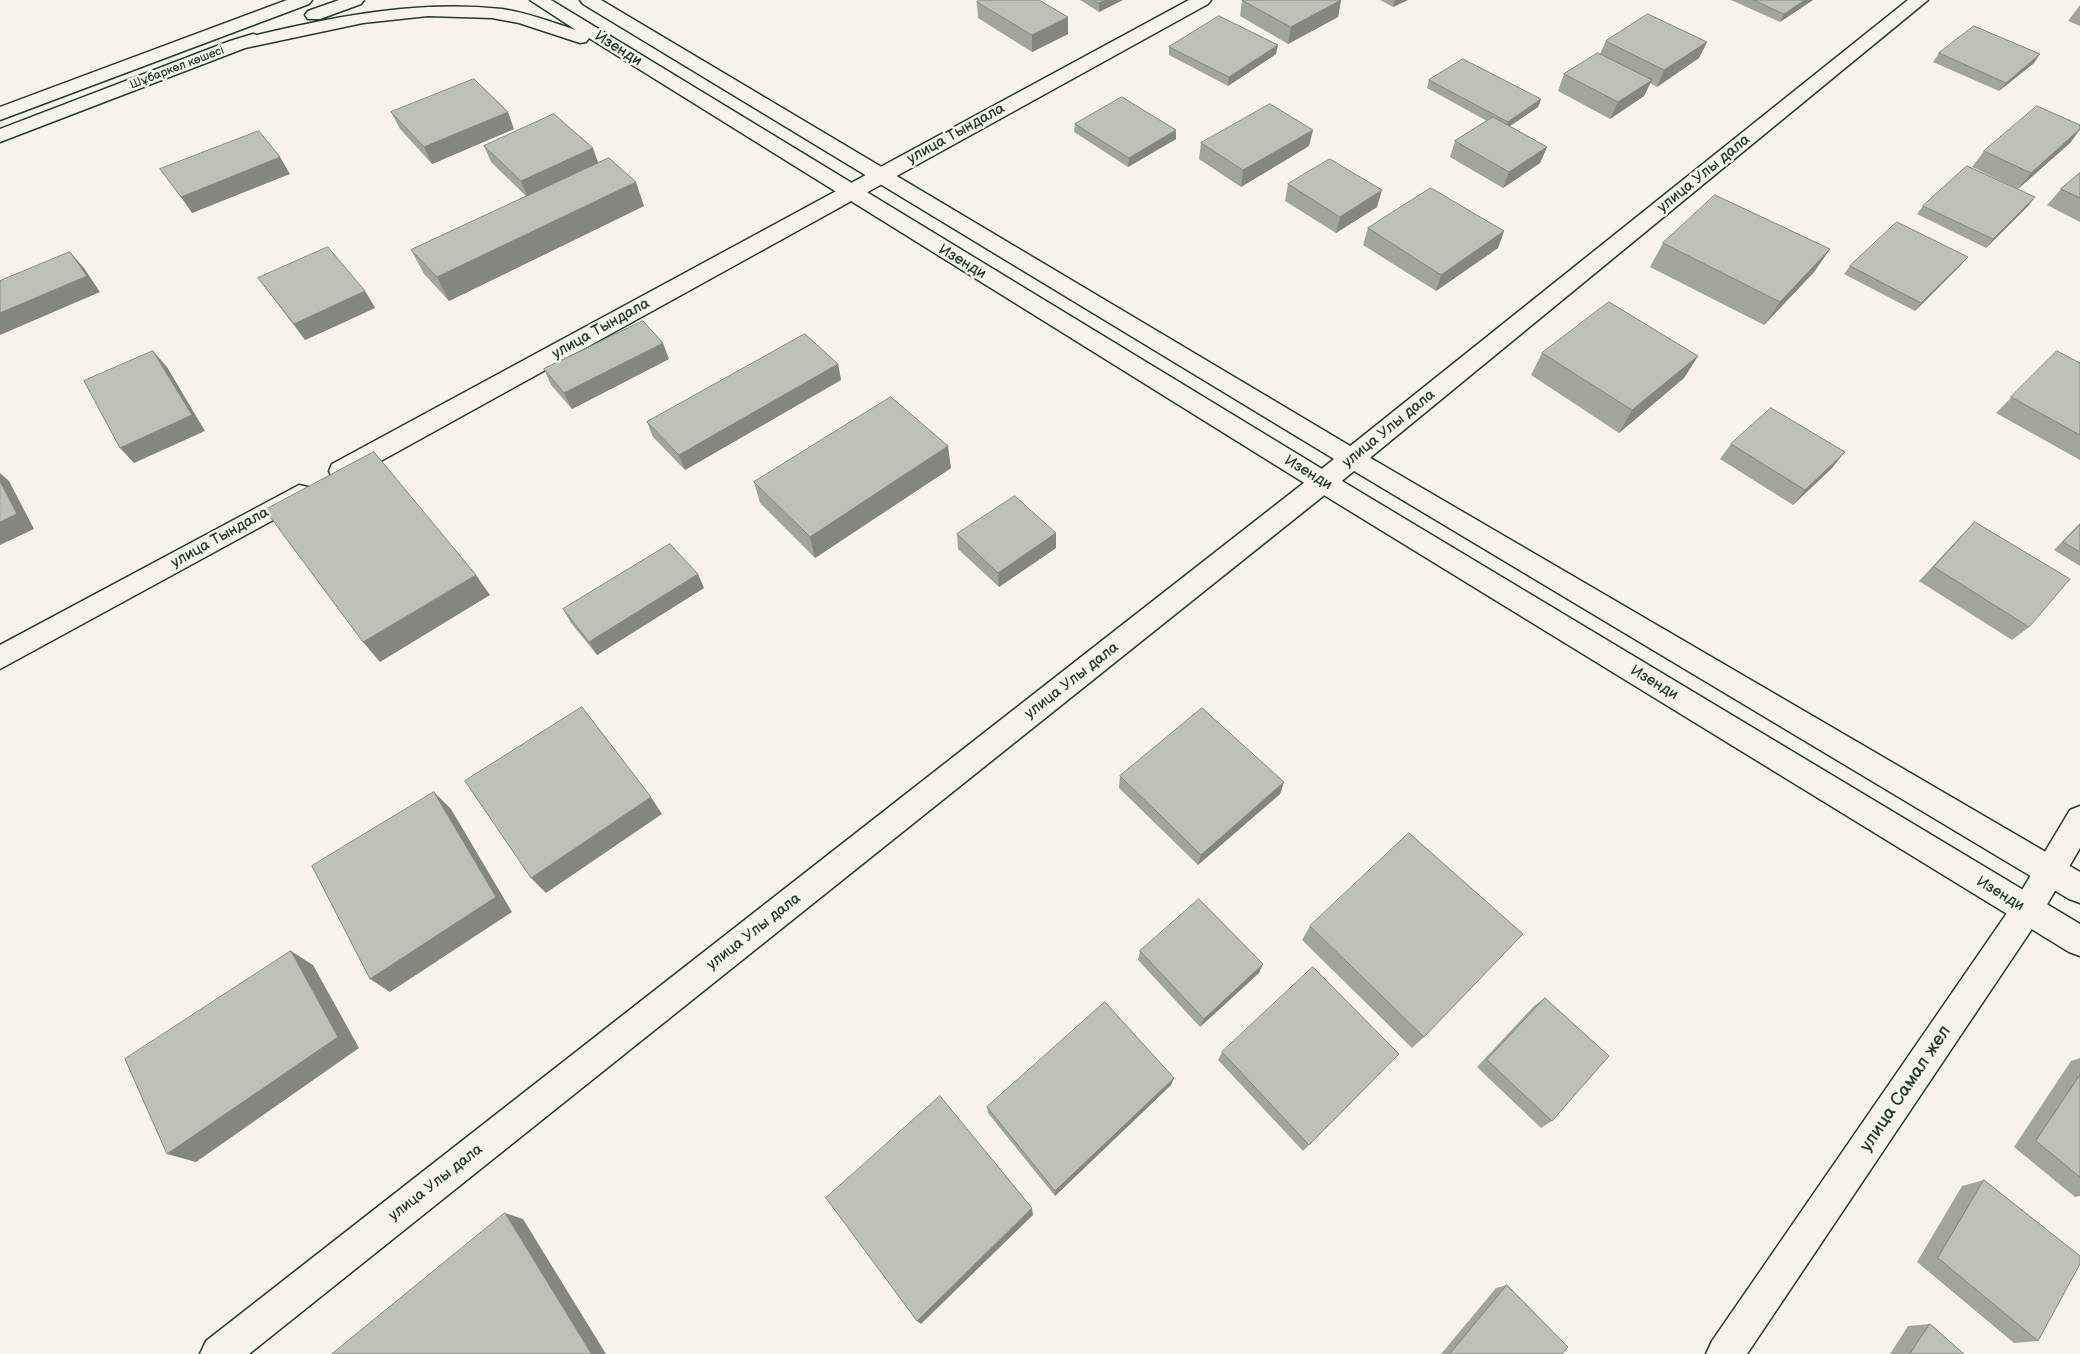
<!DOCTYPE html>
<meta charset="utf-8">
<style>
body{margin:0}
canvas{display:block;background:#f7f3e8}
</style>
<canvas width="2080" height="1354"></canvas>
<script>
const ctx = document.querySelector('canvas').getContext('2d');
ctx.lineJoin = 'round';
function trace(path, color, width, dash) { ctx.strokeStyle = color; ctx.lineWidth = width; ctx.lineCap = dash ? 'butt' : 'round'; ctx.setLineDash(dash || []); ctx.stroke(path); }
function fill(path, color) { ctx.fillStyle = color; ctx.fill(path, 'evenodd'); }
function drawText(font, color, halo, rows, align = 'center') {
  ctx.font = font + ' "Balsamiq Sans",sans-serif'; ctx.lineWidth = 5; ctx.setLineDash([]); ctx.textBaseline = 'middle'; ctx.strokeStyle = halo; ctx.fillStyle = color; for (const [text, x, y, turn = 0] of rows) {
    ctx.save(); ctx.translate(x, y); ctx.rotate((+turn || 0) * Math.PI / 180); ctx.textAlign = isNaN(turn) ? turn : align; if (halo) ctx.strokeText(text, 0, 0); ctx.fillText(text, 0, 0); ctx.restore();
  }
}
const minor = new Path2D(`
 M1189,0H1211L1208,4L350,478L341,480L332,478L329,471L332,464Z
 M1908,0H1928L1332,489L249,1354H200L206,1341L1314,475Z
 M299,485L308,487L311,494L308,501L0,669V645Z
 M2080,806V848L2038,920L1747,1354H1706L1712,1341L2016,900L2070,810Z`);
const tertiary = new Path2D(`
 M287,0H312L309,4L0,120V107Z
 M339,0H364L361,4L320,19H308L305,15L308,11Z
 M530,0H551L1332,475L2080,924V956L2069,952L1314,489L589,38L586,42L580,43L519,23L492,18L428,16L363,23L245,48L0,142V129L230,41L253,34L257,35C336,16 421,0 502,9C528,13 552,22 576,30Z
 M580,0H601L1362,453L2080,872V903L2069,899L1344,465L583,4Z`);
const wall = new Path2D(`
 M1080,0H1123L1099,12Z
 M1242,0H1341L1338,17L1288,44L1240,16Z
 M1380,0H1408L1393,7Z
 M1731,0H1813L1780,22Z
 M977,2L1068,34L1032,52L978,18Z
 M2080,5V26L2068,21Z
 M1606,41L1707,42L1699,58L1657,87L1650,83L1644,96L1610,119L1558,91L1564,74L1600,54Z
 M1169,47L1276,54L1228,86L1169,55Z
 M1939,53L2034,63L1999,91L1933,62Z
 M1429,80L1541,99L1538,107L1510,126L1547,147L1540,163L1503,188L1450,157L1455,141L1487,121L1427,88Z
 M391,112L514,129L432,164L400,129Z
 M1075,124L1176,139L1128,167L1074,132Z
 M2080,125V130L2070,143L2018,189L1972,167L1984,151Z
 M1201,143L1309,146L1241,187L1199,159Z
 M484,146L598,163L644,206L449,301L424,274L411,250L527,197L491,162Z
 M2080,173V222L2047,205L2061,189Z
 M1288,184L1377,207L1336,233L1285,201Z
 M2035,197L2028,206L1986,248L1917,214L1923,206Z
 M1368,228L1504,231L1498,248L1436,291L1363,245Z
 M1663,243L1830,249L1814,272L1764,325L1650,267Z
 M1968,257L1961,265L1915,311L1844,274L1850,266Z
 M258,278L365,291L375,308L305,340L270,294Z
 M2057,351L2080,363V460L1996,413Z
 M1542,353L1698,356L1684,378L1619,433L1531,375Z
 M669,359L572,409L551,385L544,369Z
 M838,364L841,380L685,470L653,437L647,422Z
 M1731,444L1832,468L1793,505L1720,459Z
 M951,468L815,558L760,503L754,482Z
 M1975,522L2029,627L2012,640L1919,581L1960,537Z
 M2080,523V566L2054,550Z
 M1056,533V548L999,587L958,549L957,534Z
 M704,588L597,655L571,623L563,609Z
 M1120,776L1284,782L1280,794L1198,865L1119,788Z
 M1310,926L1424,1037L1412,1048L1302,940Z
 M1140,951L1259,973L1200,1027L1138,960Z
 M1545,998L1552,1121L1541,1128L1477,1067L1534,1006Z
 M1222,1052L1399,1054L1303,1151L1218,1060Z
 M2080,1058V1196L2075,1197L2014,1147L2071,1061Z
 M1171,1085L1055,1196L988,1113L987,1107Z
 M1984,1180L2038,1341L2014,1343L1917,1262L1962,1186Z
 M1507,1285L1562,1354H1441L1496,1288Z
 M1930,1324L1964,1354H1890L1908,1326Z`);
const shadedWall = new Path2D(`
 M1106,0H1123L1099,12V3Z
 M1341,0L1338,17L1288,44L1291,27Z
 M1395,0H1408L1393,7Z
 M1805,0H1813L1780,22L1784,14Z
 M1068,17V34L1032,52V35Z
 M1707,42L1699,58L1657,87L1664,70Z
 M1278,45L1276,54L1228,86L1229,77Z
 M2040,54L2034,63L1999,91L2006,83Z
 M1652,80L1644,96L1610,119L1618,102Z
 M1541,99L1538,107L1504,130L1508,122Z
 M508,112L514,129L432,164L424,147Z
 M2080,129L2070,143L2018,189L2031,173Z
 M1176,130V139L1128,167L1129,158Z
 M1313,130L1309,146L1241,187L1243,170Z
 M1547,147L1540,163L1503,188L1509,172Z
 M593,148L599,165L528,198L521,181Z
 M280,157L290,174L192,213L181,197Z
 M636,182L644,206L449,301L437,277Z
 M1382,190L1377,207L1336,233L1340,217Z
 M2035,197L2028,206L1986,248L1993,239Z
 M1504,231L1498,248L1436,291L1441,275Z
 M1830,249L1814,272L1764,325L1780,302Z
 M70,252L84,268L100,292L0,335V313Z
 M1968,257L1961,265L1915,311L1921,303Z
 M365,291L375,308L305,340L294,324Z
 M663,343L669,359L572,409L564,393Z
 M153,351L167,367L205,431L134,463L120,448Z
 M1698,356L1684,378L1619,433L1632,410Z
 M838,364L841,380L685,470L679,455Z
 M948,446L951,468L815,558L810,537Z
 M1845,452L1832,468L1793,505L1805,490Z
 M0,473L9,481L34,529L0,545Z
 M1056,533V548L999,587L998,573Z
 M698,574L704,588L597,655L589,642Z
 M476,575L490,595L380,662L363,642Z
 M1284,782L1280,794L1198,865L1201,855Z
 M434,792L451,809L512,912L390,992L370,979Z
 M651,797L662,814L546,893L531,878Z
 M291,951L313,965L359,1048L196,1162L167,1154Z
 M1263,964L1259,973L1200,1027L1204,1019Z
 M1174,1078L1171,1085L1055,1196V1191Z
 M1032,1208L1033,1215L921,1324L917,1321Z
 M505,1213L523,1219L606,1354H590Z`);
const building = new Path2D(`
 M980,0H1039L1068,17L1032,35L977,2Z
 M1094,0H1106L1099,3Z
 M1242,0H1341L1291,27Z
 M1754,0H1805L1784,14Z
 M1648,14L1707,42L1664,70L1606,41Z
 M1219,16L1278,45L1229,77L1169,47Z
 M1974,26L2040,54L2006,83L1939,53Z
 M1598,53L1652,80L1618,102L1564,74Z
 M1463,59L1541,99L1508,122L1429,80Z
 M474,79L508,112L424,147L391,112Z
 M1122,97L1176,130L1129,158L1075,124Z
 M1270,104L1313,130L1243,170L1201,143Z
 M2037,106L2080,125V129L2031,173L1984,151Z
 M554,114L593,148L521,181L484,146Z
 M1493,117L1547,147L1509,172L1455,141Z
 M259,131L280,157L181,197L160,169Z
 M609,158L636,182L437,277L411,250Z
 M1330,159L1382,190L1340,217L1288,184Z
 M1967,166L2035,197L1993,239L1923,206Z
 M2080,173V198L2061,189Z
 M1431,188L1504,231L1441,275L1368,228Z
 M1715,195L1830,249L1780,302L1663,243Z
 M1897,222L1968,257L1921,303L1850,266Z
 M328,247L365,291L294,324L258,278Z
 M70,252L87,276L0,313V281Z
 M1609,302L1698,356L1632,410L1542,353Z
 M643,321L663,343L564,393L544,369Z
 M805,334L838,364L679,455L647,422Z
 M153,351L192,415L120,448L84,381Z
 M2057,351L2080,363V435L2011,397Z
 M891,397L948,446L810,537L754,482Z
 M1771,408L1845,452L1805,490L1731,444Z
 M374,452L476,575L363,642L265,510Z
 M0,481L17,514L0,522Z
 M1015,496L1056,533L998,573L957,534Z
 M1975,522L2070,579L2029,627L1934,567Z
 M2080,525V552L2063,542Z
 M670,544L698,574L589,642L563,609Z
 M582,707L651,797L531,878L465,781Z
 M1202,708L1284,782L1201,855L1120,776Z
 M434,792L496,897L370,979L312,866Z
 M1409,833L1523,934L1424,1037L1310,926Z
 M1199,899L1263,964L1204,1019L1140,951Z
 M291,951L338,1037L167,1154L125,1059Z
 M1313,967L1399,1054L1309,1145L1222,1052Z
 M1545,998L1609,1056L1552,1121L1487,1060Z
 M1105,1002L1174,1078L1055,1191L987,1107Z
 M2080,1075V1177L2036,1141Z
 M940,1096L1032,1208L917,1321L826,1198Z
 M1984,1180L2080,1256V1264L2038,1341L1938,1258Z
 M505,1213L591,1353L590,1354H332Z
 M1507,1285L1568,1347L1562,1354H1450Z
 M1930,1324L1964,1354H1910Z`);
const farStreetnames = [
 ["Шұбаркөл көшесі",177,68,-21]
];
const streetNames = [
 ["Изенди",618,49,32],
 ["улица Тындала",956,134,-29],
 ["улица Улы дала",1704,174,-39],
 ["Изенди",962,262,31],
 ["улица Тындала",601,329,-29],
 ["улица Улы дала",1389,429,-39],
 ["Изенди",1308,473,31],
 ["улица Тындала",220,538,-29],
 ["улица Улы дала",1072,681,-38],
 ["Изенди",1654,683,31],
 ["Изенди",2000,894,31],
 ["улица Улы дала",754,932,-38],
 ["улица Улы дала",436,1183,-38]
];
const nearStreetnames = [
 ["улица Самал жел",1906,1089,-56]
];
trace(minor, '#1f3d34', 3);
trace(tertiary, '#1f3d34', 3);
fill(minor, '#f7f3e8');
fill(tertiary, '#f7f3e8');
fill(wall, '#a1a69d');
fill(shadedWall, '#83877f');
fill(building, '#bbc1b6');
trace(building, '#83877f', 1);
drawText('12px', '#1f3d34', '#f7f3e8', farStreetnames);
drawText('15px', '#1f3d34', '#f7f3e8', streetNames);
drawText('18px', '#1f3d34', '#f7f3e8', nearStreetnames);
</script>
